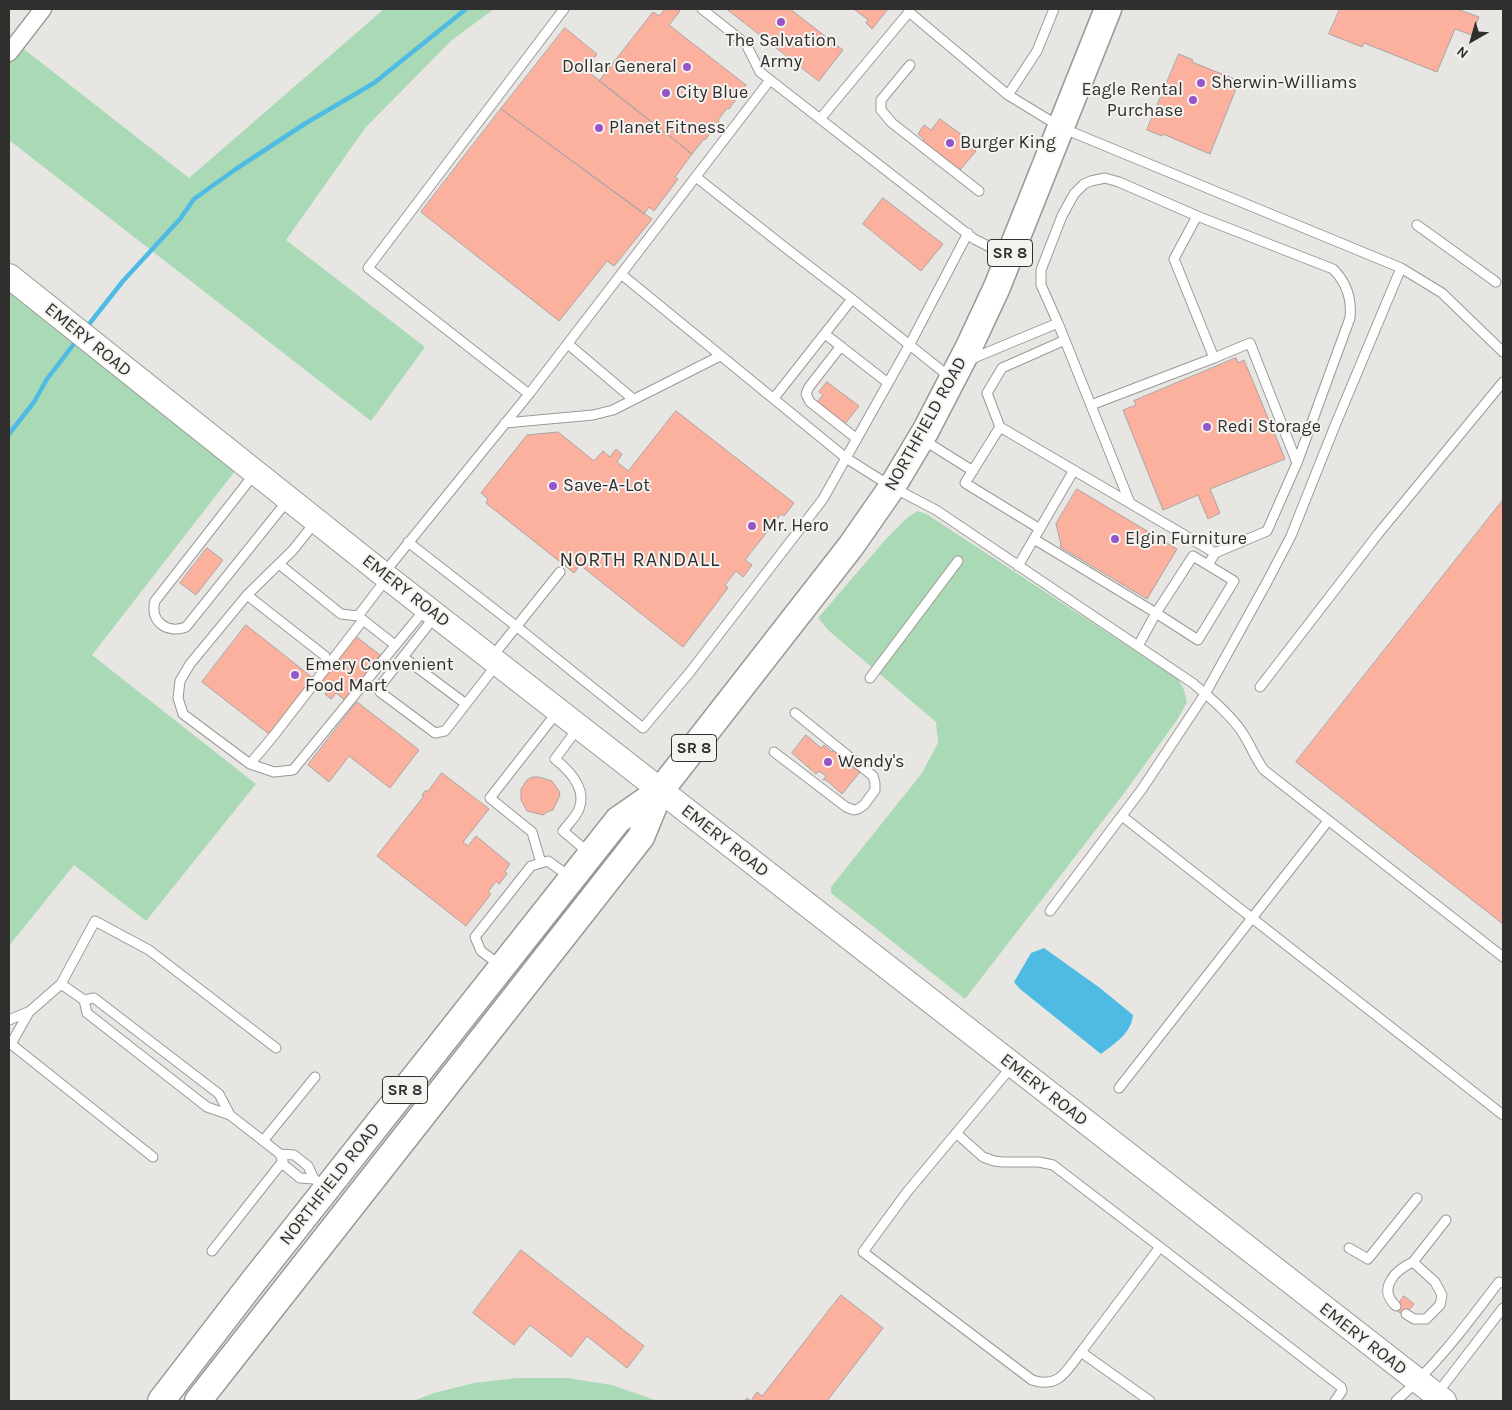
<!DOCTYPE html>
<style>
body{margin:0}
#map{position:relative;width:1512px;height:1410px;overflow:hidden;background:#e8e6e3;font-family:Karla,sans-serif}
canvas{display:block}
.frame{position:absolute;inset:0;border:10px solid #302f2e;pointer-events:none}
.north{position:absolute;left:1447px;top:15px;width:50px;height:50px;-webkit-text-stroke:4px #f5f3f0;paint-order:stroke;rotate:218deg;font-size:14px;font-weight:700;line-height:20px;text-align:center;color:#302f2e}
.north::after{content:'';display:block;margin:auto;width:18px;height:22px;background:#302f2e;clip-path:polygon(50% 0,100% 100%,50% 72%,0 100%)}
</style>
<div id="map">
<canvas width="1512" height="1410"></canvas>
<div class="frame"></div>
<div class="north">N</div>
</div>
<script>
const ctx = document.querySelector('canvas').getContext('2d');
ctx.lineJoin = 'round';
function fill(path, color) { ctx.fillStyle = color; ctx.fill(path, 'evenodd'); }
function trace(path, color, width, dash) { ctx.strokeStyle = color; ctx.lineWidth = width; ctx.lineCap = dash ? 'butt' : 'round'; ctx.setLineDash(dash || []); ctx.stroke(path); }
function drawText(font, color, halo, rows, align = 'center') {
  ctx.font = font + ' Karla,sans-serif'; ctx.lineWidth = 4; ctx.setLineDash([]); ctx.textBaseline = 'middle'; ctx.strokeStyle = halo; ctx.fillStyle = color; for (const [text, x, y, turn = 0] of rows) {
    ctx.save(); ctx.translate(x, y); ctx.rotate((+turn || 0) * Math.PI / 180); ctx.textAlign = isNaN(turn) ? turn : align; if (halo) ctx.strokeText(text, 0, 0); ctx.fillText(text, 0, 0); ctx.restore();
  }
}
const green = new Path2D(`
 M384,9H494L452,40L366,127L286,240L425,347L371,421L9,140V53L16,43L189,178Z
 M9,291L242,462L92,655L256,784L146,921L74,865L9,946Z
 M918,511L928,515L1178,679L1184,690L1187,702L1177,720L1125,792L965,999L831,893V887L922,773L938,743L936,722L828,630L818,618L886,539L908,517Z
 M517,1378H567L612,1385L658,1401H413L434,1393L474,1383Z`);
const water = new Path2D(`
 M1044,948L1100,988L1133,1015C1131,1034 1115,1043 1101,1054L1020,989L1014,982L1031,953Z`);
const stream = new Path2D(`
 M86,328L123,281L180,219L194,199L236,169L306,123L374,83L466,9
 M9,434L34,402L47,379L77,340`);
const building = new Path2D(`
 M665,9H678L680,11L669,25L746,85L729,109L727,108L718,120L719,122L705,140L704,139L692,154L599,81L653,12L659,16Z
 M727,9H790L843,50L819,81Z
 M854,9H888L872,29L866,23L868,20Z
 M1340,9H1457L1479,17L1472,35L1455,29L1437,72L1364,43L1362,47L1329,34Z
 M565,28L597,54L585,69L692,154L675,177L678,179L654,211L649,207L644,214L501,109Z
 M1179,54L1193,60L1192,62L1239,81L1210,154L1163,134L1162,136L1147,130Z
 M501,109L652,219L614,266L607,261L559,321L421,212Z
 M940,119L966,138L963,141L976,151L960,170L942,156L940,158L936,155L938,153L922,141L924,139L918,134L924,125L931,130Z
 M883,198L943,244L921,271L863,224Z
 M1236,358L1238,363L1244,360L1285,459L1210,489L1220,513L1208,519L1198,495L1163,510L1123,410L1136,405L1134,401Z
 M827,382L859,406L844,425L817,402L823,395L819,392Z
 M676,411L794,503L784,516L781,514L745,560L752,565L743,577L736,571L725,585L728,588L683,647L580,565L574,573L486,503L488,499L481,493L527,435L558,432L594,461L603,451L610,457L616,449L622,454L617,462L628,471Z
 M1077,489L1177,549L1147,599L1060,547L1061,544L1056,524Z
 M1503,500V924L1296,762Z
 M207,548L223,560L196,595L180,583Z
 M246,625L313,678L269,734L202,682Z
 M354,635L380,655L345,700L336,693L331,699L325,694L330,688L320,681Z
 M357,702L419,750L390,788L349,756L329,782L308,765Z
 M806,735L821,748L824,745L832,752L834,750L841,756L839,757L847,763L848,762L853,765L851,766L860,772L842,794L826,780H823L826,776L819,771L816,774L792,753Z
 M442,773L489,809L463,842L468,846L476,836L510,864L505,871L507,874L499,884L496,881L488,892L491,894L466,926L377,856L424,796L422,795L426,790L427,792Z
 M533,777H539L552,781L559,791L560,795L553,810L547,812L543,815L527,811L521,800V789L527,780Z
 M521,1250L644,1346L627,1368L587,1336L571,1357L530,1325L514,1345L473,1313Z
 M841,1295L883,1328L827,1401H744L747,1398L751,1401L757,1392L762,1396Z
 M1404,1296L1414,1304L1404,1316L1395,1309Z`);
const service = new Path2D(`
 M702,9L746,44L760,72L974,239L1006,255
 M910,65L881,100V110L892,123L979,191
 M1008,95L1037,51L1054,9
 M820,119L909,12L1008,95L1062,128L1401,268L1442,293L1503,352
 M696,177L787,249L852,299L951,378
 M1197,216L1333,269C1347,283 1352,299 1350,318L1297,463
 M1417,225L1496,282
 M968,233L910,344L846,458L892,487L936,510L1194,684C1211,699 1229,713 1242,732C1250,744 1255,758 1264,770L1503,957
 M825,334L888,383
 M568,344L633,399
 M841,346L809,387L806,394L810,402L857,439
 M1214,358L1250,343L1297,463L1267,531L1215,553
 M969,360L1058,323
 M529,394L770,80
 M774,398L852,299
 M1091,405L1214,358L1174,259L1197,216L1119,182L1105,178L1091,181L1084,184L1074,194L1062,216L1041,270V285L1058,323L1130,503
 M505,423L593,415L613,410L720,356
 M1000,427L987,393L1002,368L1065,340
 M922,439L973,471
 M255,473L155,601C149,622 168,634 186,627L288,500
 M316,521L293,550L247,595L190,664L180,681L178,698L183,714L250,764L274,772L293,770L426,608
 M1040,529L965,483L1000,427L1215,553L1208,565
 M1034,539L1156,613L1138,646
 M408,542L516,626L643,728L690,672L823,499L846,458L621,274
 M1193,556L1234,581L1198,640L1156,613Z
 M279,564L341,614L358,616L395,645
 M1018,566L1074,470
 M384,573L529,394L368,268L564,9
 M247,595L325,656
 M436,615L381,685L380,692L435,733L445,731L497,664
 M358,616L387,578
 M403,657L466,704
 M492,657L560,572
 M870,678L958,561
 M1260,687L1378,534L1503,382
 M578,728L555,759C570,771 587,789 579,809C576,817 568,824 563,831L589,853
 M774,752L846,807L854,810L858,809L864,805L875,790V783L873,776L795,713
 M250,764L275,734L363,620
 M1122,816L1503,1115
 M541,863L532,832L490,798L558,711
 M1050,911L1142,789L1205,694L1267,582L1291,536L1334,428L1401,268
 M501,966L481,951L475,937L531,866L548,861L570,877
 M61,984L95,921L149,950L276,1048
 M84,1000L94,998L219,1094L230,1115
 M9,1020L28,1012
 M1013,1065L907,1192L863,1252L1032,1380C1059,1389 1066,1371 1081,1352
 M1119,1088L1328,821
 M956,1133L983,1157L994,1161L1003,1162H1039L1053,1165L1160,1247
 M263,1141L315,1077
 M153,1157L11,1044L29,1012L61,984L84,1000L87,1013L207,1107L230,1115L280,1154L294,1155L308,1166L314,1179L325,1187
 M281,1157L284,1165L300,1178L314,1179
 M1349,1248L1368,1259L1417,1198
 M212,1251L283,1161
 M1413,1262L1446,1220
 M1396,1306C1377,1289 1395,1270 1413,1262L1435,1282L1442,1295L1440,1305L1426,1319H1414L1406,1314
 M1436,1395L1503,1308
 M1150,1401L1081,1352L1160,1247L1341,1387L1342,1391L1335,1401
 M1396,1401C1437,1365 1466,1325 1499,1282L1503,1283`);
const minor = new Path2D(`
 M9,53L43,9`);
const secondary = new Path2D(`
 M9,276L383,574L1444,1401`);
const primary = new Path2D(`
 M161,1401L252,1283L618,820L660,791
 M198,1401L641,837L660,791L851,546L892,487L926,430L969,347L997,287L1108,9`);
const markers = [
 [781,22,5,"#9753c8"],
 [687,67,5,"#9753c8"],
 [1201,83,5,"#9753c8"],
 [666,93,5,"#9753c8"],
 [1193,100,5,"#9753c8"],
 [599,128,5,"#9753c8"],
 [950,143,5,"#9753c8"],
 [1207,427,5,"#9753c8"],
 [553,486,5,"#9753c8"],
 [752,526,5,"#9753c8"],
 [1115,539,5,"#9753c8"],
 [295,675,5,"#9753c8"],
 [828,762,5,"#9753c8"]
];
const shields = [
 [1010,253,45],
 [694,748,45],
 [405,1090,45]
];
const shieldNames = [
 ["SR 8",1010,253],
 ["SR 8",694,748],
 ["SR 8",405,1090]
];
const poiNames = [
 ["The Salvation",781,41,"center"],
 ["Army",781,62,"center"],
 ["Dollar General",677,67,"right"],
 ["Sherwin-Williams",1211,83],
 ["Eagle Rental",1183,90,"right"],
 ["Purchase",1183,111,"right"],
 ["City Blue",676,93],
 ["Planet Fitness",609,128],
 ["Burger King",960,143],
 ["Redi Storage",1217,427],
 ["Save-A-Lot",563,486],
 ["Mr. Hero",762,526],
 ["Elgin Furniture",1125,539],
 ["Emery Convenient",305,665],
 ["Food Mart",305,686],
 ["Wendy's",838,762]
];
const streetNames = [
 ["EMERY ROAD",88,340,39],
 ["NORTHFIELD ROAD",926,424,-61],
 ["EMERY ROAD",406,591,38],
 ["EMERY ROAD",725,841,38],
 ["EMERY ROAD",1044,1090,38],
 ["NORTHFIELD ROAD",330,1184,-52],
 ["EMERY ROAD",1363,1339,38]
];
const quarterNames = [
 ["NORTH RANDALL",640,560]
];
fill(green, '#aad9b5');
fill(water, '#4fbbe5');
trace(stream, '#4fbbe5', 4.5);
fill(building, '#fbb19e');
trace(building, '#a8a4a3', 1);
trace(service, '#9b9996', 11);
trace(minor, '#9b9996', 19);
trace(secondary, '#9b9996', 26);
trace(primary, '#9b9996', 29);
trace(service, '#fff', 9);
trace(minor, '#fff', 16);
trace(secondary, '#fff', 24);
trace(primary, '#fff', 26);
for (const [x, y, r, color] of markers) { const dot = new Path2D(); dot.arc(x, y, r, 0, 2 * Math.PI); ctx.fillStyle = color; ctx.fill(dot); trace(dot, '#f5f3f0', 2); }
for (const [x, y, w] of shields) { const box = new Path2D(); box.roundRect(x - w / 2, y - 13.5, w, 27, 4); ctx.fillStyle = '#f5f3f0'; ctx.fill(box); trace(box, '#302f2e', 1); }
drawText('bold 16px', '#302f2e', null, shieldNames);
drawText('18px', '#302f2e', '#f5f3f0', poiNames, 'left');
drawText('18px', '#302f2e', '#f5f3f0', streetNames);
ctx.letterSpacing = '1px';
drawText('20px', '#302f2e', '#f5f3f0', quarterNames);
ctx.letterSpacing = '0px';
</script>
